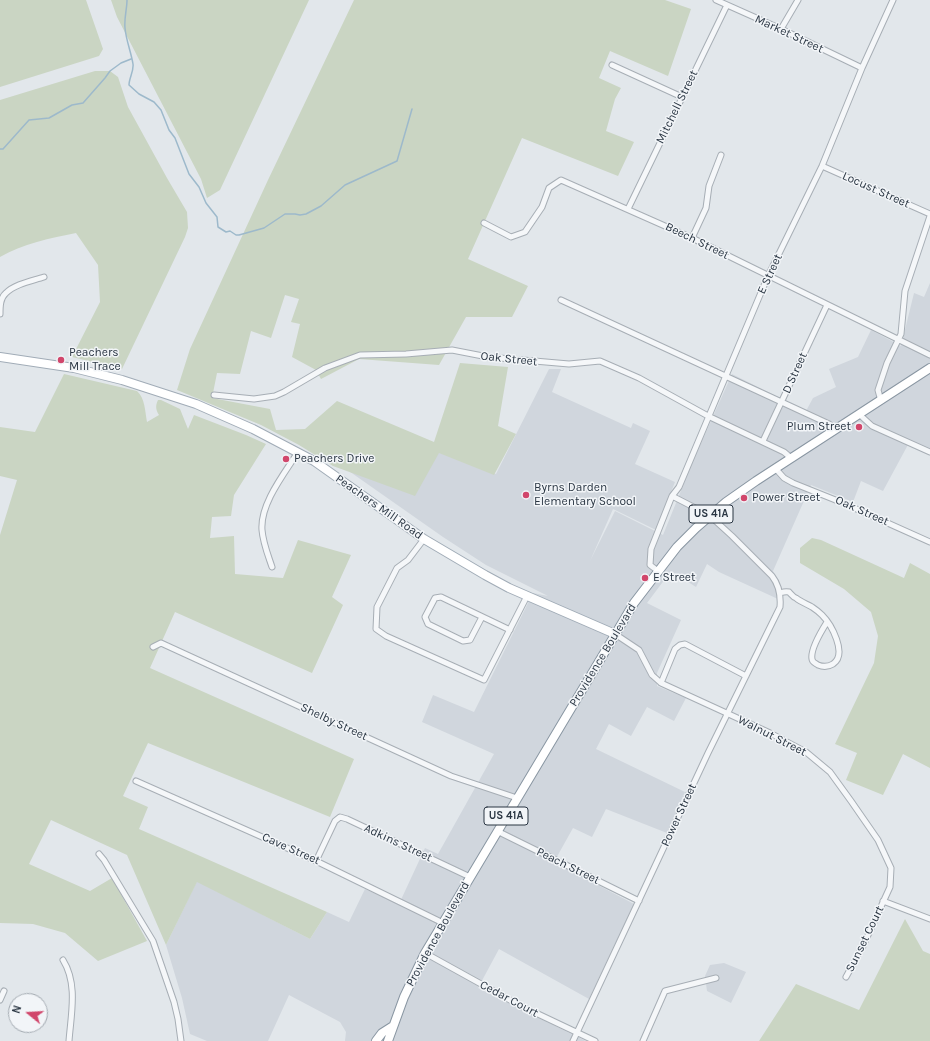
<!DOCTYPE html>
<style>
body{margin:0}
#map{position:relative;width:930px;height:1041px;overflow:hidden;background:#e2e7eb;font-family:Karla,sans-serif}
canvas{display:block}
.north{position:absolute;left:8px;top:993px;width:40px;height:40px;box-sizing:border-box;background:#f2f5f8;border:1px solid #a2a9b0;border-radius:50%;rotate:288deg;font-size:11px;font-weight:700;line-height:16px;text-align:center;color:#2a3643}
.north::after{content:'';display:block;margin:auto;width:14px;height:18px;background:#d1466b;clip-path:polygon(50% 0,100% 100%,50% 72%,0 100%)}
</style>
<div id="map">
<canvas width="930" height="1041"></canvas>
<div class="north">N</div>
</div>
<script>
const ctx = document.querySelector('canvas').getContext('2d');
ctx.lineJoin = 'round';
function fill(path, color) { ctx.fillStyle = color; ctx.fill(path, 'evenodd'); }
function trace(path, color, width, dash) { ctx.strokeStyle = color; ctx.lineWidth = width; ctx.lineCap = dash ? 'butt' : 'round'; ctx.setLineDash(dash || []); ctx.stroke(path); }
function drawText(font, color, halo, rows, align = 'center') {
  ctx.font = font + ' Karla,sans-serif'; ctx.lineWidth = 3; ctx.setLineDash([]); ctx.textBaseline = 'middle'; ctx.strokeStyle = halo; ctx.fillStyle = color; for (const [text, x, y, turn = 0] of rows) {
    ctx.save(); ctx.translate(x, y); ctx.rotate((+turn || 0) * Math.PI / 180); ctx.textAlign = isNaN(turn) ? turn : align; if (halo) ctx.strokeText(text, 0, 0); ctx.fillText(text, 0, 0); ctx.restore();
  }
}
const built = new Path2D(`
 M930,283V449L910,441L883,491L861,481L853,502L811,485L773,571L780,585L783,599H778L719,572L707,564L696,587L671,571L647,603L681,620L657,673V686L686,698L674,721L647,707L631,736L609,724L596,749L685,792L667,833L606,809L592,837L573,828L554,862L634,904L589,999L499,949L478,988L586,1041H345L346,1032L340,1022L289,995L268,1041H207L190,1034L182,998L166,945L197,881L310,939L327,912L349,922L365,889L399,904L425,848L438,854L494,754L422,722L433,695L474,712L533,593L548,596L486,565L443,537L346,469L369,417L496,474L549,369H561L552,392L631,428L633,423L650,431L635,464L675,482L656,530L613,509L590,561L615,511L663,535L693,461L732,374L806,411L813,398L836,387L829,369L858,357L871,330L901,346L914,293L924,297Z
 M724,963L746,972L731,1003L707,991L705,976L710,965Z`);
const green = new Path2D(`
 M0,0H86L103,49L99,56L0,87Z
 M111,0H309L220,190L207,198L201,179L117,17Z
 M354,0H665L691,9L668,76L610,51L599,78L621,88L615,99L606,131L634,142L618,176L522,138L468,259L528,286L512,317H466L439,365L359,359L321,379L316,370L292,357L300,324L291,322L299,299L285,295L271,338L251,331L240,374L217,373L212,398L270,409L276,430L305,429L337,401L434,442L460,363L508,367L498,426L516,434L494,475L439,453L415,496L333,466L299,445L261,425L177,390L190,349L268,180Z
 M95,71H110L118,77L128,107L167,178L187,212L188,228L185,237L122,369L72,357L100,302L98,265L76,233C51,238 22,244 0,257V100Z
 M64,374L137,391C145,398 145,411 147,422L159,415C156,410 155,406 158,400H161L180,409L188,429L194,415L246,435L266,444L234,495L231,516L212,517L210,538L234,536L235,574L283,578L298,540L351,555L332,597L343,605L312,673L175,612L150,668L354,759L330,817L148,743L123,796L148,807L139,829L327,912L310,939L197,882L166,945L127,855L51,820L29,864L90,891L112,878L147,941L98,961L65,933L33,924L0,923V535L17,480L0,476V427L35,432Z
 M812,538L821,540L904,578L910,563L930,574V768L903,754L883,795L846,780L857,753L835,744L874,663L878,636L871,612L844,589L800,563V548Z
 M905,919L923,951L930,954V1041H759L796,984L859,1010Z`);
const stream = new Path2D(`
 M127,0C127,9 124,18 125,28C126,40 131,52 133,64C134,71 129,78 129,85L139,94L154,102L161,110L169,130L175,138L189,174L199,187L206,203L217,217L218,227L226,232L230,231L236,235H239L264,228L285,214H295L300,215L306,214L321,206L345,185L397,161L412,109
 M0,149H3L29,120L49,118L72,105L83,103L105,78L110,71L121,63L131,59`);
const minor = new Path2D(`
 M716,0L781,29L862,68
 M781,29L798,0
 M612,65L682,97
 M822,166L930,214
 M628,209L727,5
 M484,223L511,237L525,232L542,207L549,188L561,180L692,238L930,355
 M692,238L706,208L709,186L721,155
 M561,300L829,424L835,429
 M0,314C0,307 0,298 6,293C15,284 32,281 44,277
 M214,395L254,399L275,396L284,392L325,368L360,355L406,354L452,350L488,357L569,364L600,361L639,378L708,416L784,452L791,458
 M881,401L878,390L887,363L901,334L905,291L930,216
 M860,415L872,426L930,452
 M763,441L827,305
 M775,468L784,478L793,483L843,503L930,542
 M424,539L408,560L397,568L377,607L376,629L386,636L484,680L527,596
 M272,567C268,555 263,543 262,530C260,504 284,474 298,452
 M658,571L650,565L651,549L672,496L679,487L768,276L822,166L862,68L893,0
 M780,593C783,592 785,591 789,592C791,594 793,597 796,598C801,602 807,604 812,607C815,609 819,612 822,615C831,624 848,654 833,664C828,667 823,667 818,665C815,663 812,662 812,659C810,649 822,630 827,622
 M482,617L470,640L463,641L428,624L425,617L435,598L441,597L510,630
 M615,634L639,650L652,675L661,683L770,733L806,752L830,772L851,801L878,840L891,868L890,887L863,946L846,977
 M153,647L161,643L451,776L517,798
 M661,683L675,649L680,645L685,644L746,676
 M136,781L314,860L443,923
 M497,831L639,901
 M99,854L104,860L153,941L174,1002L178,1019L181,1041
 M316,861L335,821L340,817L347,819L470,877
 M883,901L930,919
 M425,953L519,1005L595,1041
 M63,960C78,984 71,1014 69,1041
 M0,1000L4,991
 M573,1041L708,753L780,607C781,595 779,585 772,576L732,536L709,515L672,496
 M643,1041L665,991L716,978`);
const primary = new Path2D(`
 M0,357L74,368L122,380L196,404L253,429L314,461L424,539L485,575L509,588L615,634`);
const trunk = new Path2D(`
 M376,1041L382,1033L393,1026
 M388,1041L404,997L425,953L634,603L677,547L696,528L726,502L756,481L930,368`);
const markers = [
 [61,360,4,"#d1466b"],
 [859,427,4,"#d1466b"],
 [286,459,4,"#d1466b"],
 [526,495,4,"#d1466b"],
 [744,498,4,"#d1466b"],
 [645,578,4,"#d1466b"]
];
const shields = [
 [711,514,44],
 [506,816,44]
];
const shieldNames = [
 ["US 41A",711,514],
 ["US 41A",506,816]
];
const streetNames = [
 ["Market Street",789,34,25],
 ["Mitchell Street",677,107,-64],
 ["Locust Street",876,190,24],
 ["Beech Street",697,241,26],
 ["E Street",770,274,-65],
 ["Oak Street",509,359,6],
 ["D Street",795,373,-66],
 ["Peachers Mill Road",379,507,35],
 ["Oak Street",862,511,24],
 ["Providence Boulevard",603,655,-59],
 ["Shelby Street",334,722,25],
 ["Walnut Street",772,736,27],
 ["Power Street",679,815,-65],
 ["Adkins Street",398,843,25],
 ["Cave Street",291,849,24],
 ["Peach Street",568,866,26],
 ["Providence Boulevard",438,934,-61],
 ["Sunset Court",865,939,-64],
 ["Cedar Court",509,999,28]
];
const poiNames = [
 ["Peachers",69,353],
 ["Mill Trace",69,367],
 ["Plum Street",851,427,"right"],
 ["Peachers Drive",294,459],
 ["Byrns Darden",534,488],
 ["Elementary School",534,502],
 ["Power Street",752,498],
 ["E Street",653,578]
];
fill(built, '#d0d6dd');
fill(green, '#cad5c3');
trace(stream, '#9db9cb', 1.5);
trace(minor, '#a7aeb5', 7);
trace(primary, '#a1acb7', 10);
trace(trunk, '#8996a2', 10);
trace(minor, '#f5f7f9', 5);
trace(primary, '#fff', 8);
trace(trunk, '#fff', 8);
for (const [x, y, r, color] of markers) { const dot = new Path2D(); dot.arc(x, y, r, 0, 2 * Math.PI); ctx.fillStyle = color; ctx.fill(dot); trace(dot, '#f2f5f8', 1.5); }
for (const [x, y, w] of shields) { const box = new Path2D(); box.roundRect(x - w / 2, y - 9, w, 18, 3); ctx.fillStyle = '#f2f5f8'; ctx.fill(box); trace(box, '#2a3643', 1); }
drawText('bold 11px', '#2a3643', null, shieldNames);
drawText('12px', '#2a3643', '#f2f5f8', streetNames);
drawText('12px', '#2a3643', '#f2f5f8', poiNames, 'left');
</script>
